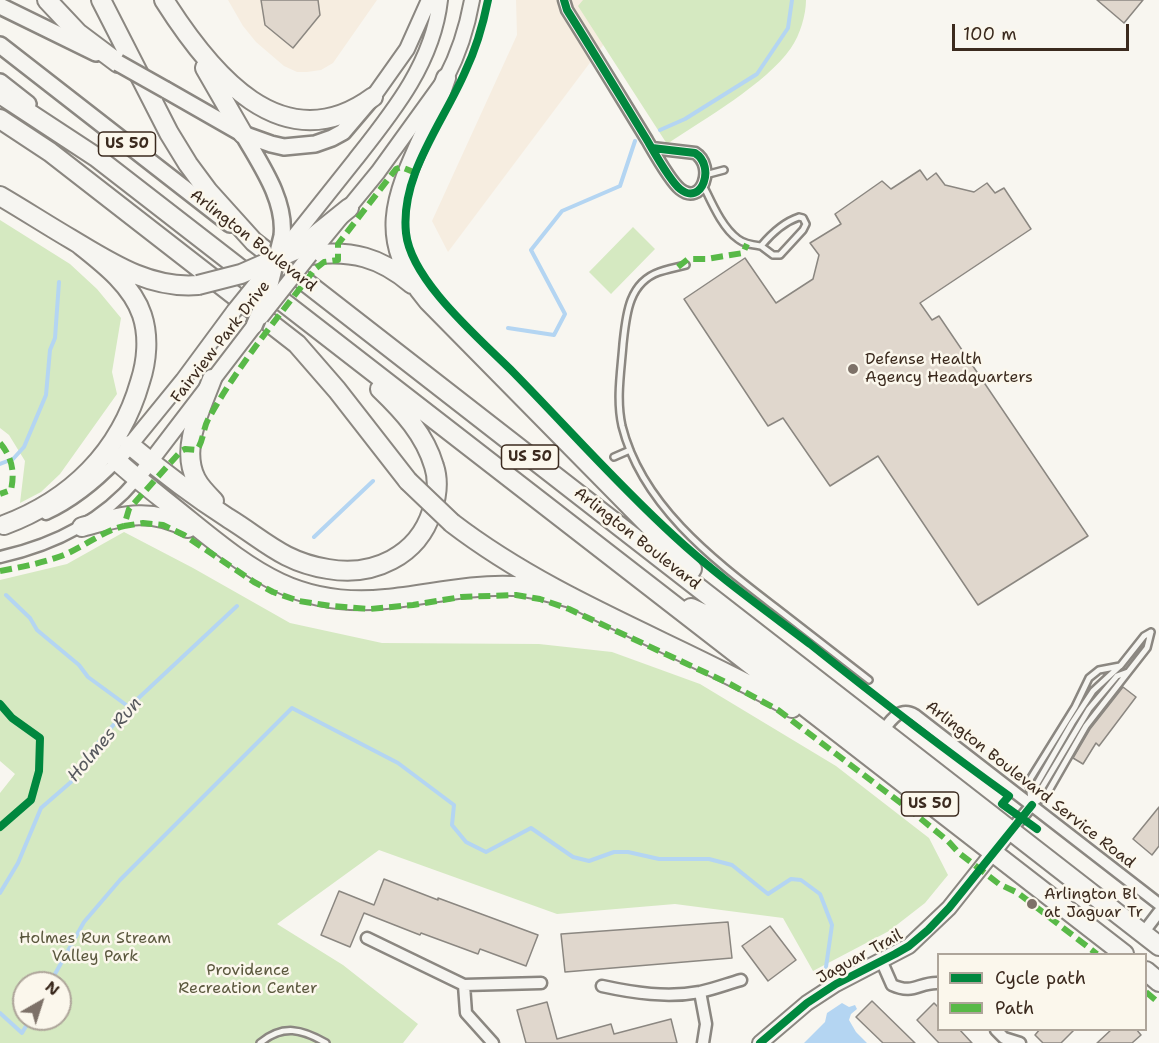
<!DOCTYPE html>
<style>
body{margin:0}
#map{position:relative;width:1159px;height:1043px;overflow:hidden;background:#f8f6f0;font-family:"Shantell Sans",sans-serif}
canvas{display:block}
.legend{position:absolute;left:937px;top:953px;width:210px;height:78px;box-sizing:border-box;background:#fbf7ec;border:2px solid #aea59a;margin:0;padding:8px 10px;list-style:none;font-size:18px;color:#3b2a1e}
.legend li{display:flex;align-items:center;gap:12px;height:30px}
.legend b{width:30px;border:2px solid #aea59a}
.north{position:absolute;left:12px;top:971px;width:60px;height:60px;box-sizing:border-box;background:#fbf7ec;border:2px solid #aea59a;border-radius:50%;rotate:39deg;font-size:16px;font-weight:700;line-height:24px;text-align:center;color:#3b2a1e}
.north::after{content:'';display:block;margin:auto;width:21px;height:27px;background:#7d7168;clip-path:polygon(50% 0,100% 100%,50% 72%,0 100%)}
.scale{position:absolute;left:952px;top:24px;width:177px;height:27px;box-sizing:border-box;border:3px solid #3b2a1e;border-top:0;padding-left:8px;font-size:18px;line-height:21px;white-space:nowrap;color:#3b2a1e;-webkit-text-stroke:4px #fbf7ec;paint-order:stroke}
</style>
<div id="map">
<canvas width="1159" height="1043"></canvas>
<ul class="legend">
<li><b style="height:8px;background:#00873e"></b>Cycle path</li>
<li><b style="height:8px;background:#58b947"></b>Path</li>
</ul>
<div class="north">N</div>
<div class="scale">100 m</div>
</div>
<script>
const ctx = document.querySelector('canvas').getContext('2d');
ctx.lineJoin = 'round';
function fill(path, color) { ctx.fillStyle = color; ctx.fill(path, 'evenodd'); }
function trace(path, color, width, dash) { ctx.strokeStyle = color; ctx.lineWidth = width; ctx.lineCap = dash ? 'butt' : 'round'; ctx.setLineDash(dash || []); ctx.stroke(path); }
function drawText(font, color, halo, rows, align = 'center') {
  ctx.font = font + ' "Shantell Sans",sans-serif'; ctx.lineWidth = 5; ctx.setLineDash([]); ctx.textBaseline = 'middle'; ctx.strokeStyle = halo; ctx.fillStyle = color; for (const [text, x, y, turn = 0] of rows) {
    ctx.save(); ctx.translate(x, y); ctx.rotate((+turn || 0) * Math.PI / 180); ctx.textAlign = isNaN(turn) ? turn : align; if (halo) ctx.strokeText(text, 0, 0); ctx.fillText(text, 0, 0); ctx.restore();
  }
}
const built = new Path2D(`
 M228,0H377L333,63L321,70L307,72H297L284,66L256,42L243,26Z
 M516,0H637L448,252L432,221L517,35Z`);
const green = new Path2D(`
 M583,0H806C806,15 800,35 791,48C766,84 704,119 667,144L578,6Z
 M0,220L70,264L97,289L121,318L112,372L117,394L60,474L41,492L20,503L25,461L9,435L0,428Z
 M633,227L655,249L611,294L589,272Z
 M124,532L193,568L290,623L382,643L539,644L612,652L700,684L836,766L929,838L948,875L925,903L889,931L813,971L783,918L675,904L557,914L379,850L277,924L343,965L418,1024L403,1043H0V793L15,774L0,761V580L67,564ZM24,983H60V1019H24Z`);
const water = new Path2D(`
 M842,1003L849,1007L855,1005L857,1009L851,1014L849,1020L856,1032L867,1043H804L825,1022L827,1013Z`);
const stream = new Path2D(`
 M660,130L685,119L757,74L788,28L792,0
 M508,328L554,335L565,314L531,250L562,211L620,186L635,141
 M0,464L13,459L24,447L46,395L50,350L55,338L59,282
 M314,537L373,481
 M6,595L30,618L37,630L79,665L88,677L129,707
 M0,893L18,863L41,808L71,782L84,759L129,707L237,606
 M50,983L84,922L120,880L292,708L398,763L454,805L452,825L466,842L486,852L531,828L573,857L589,861L614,852H628L659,859H709L732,865L768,894L791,879L801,880L820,894L832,925L826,967
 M0,1013L22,1033L30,1019`);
const building = new Path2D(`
 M261,0H318L320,15L293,48L265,25Z
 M1097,0H1143L1124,23Z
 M920,170L927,180L936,173L945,185L974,192L987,183L995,193L1004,188L1031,229L920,303L932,320L939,316L1088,536L978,605L878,456L830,486L783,418L768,426L684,299L745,258L776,303L813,279L819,255L810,243L841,224L835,214L882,181L891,189Z
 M1123,687L1136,697L1099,746L1096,743L1083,764L1073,758L1090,729Z
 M1159,807V846L1152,855L1133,839Z
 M384,879L438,900V898L538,935L526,966L480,949L478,954L421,933L420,935L364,913L350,947L321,935L339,891L374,905Z
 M728,922L732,958L565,972L561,934Z
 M770,926L796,960L768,981L742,946Z
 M872,1001L915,1043H883L856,1017Z
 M547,1002L557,1039L611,1024L614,1034L671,1019L677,1043H526L517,1010Z
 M934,1003L939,1008V1029H959L972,1043H939L917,1020Z
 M1040,1029H1075L1061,1043H1043L1035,1035Z
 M1112,1029H1136L1141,1035L1132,1043H1097Z`);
const lane = new Path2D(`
 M705,175L724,170
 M703,185C711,201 722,228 738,239C744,244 753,245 761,246C771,234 784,222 799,217L803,218L806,224L803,230L780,255H773L761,246
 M686,265C677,267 668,269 659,272C628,283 626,316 623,344C621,371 616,399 622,426C642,506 714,560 775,607C807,632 838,656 869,680
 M614,457L630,450
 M1031,801L1029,781L1075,707L1089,678L1099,670L1120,666
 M1034,801L1089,709L1117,676L1128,672
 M1032,805L1035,787L1072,723L1093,691L1121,665L1144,636L1151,632
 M1032,805L1047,794L1086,726L1147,648L1151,632
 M260,1043C283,1024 302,1029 326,1043`);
const street = new Path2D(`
 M564,0L567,10C594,53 620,96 647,140C654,152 670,181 680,189C702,207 716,166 695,153L652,148
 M46,514C74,501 95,484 117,461
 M0,557C54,545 101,522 137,479
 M883,731C891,720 900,706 915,715L1159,904
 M1011,830L1032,805
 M1143,933L1159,912
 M367,938L464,985L466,1013L493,1043
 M881,960L892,985C914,995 919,982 938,983
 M464,985L541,983
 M602,986C634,993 667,998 700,992C714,989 727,984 741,980
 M700,992L706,1024L703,1043
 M996,1030L1004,1038L1020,1043`);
const secondary = new Path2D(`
 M373,97L407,49L429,0
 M289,243C311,215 333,188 355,160C393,112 433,63 440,0
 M310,255L378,172L446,78C459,53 467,28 472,0
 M117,461L183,380L234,311
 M137,479L254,326
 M760,1043L807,1003L836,984L909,946L949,908L1011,830`);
const primary = new Path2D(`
 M0,6L96,53
 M0,45L230,224
 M0,82L28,104
 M166,90L243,134L271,144L284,147L315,144L332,138L343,132L371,99
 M243,134C260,164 286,200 282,236`);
const highway = new Path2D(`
 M47,0L78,33L118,63
 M101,0L169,133L188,164L208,191L254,242L1159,946
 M164,0C209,71 282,164 373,97
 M205,68L243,134
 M446,78C440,96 434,113 426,130C396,196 375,238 428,301L692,569
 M0,94L96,157L1124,954
 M0,119L50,152L297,344L337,390L408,481
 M0,196C24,210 47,225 71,239C111,263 150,289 198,285
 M298,249L349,208
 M310,255C352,250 380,257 412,284
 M212,379C201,409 180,448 196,479C200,487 207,494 214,501
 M130,445C161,471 194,496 228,518C264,540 283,562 328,569C373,577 418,556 432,511C437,496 439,481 434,466C425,435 403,411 380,389
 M117,461C140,482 166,501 190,521C254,573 300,608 386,599C428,595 470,584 513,586C533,587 552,593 571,598
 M452,523C555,602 680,644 792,708
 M4,525C71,500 120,452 140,382C147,361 149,336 142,315C132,285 103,263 79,244
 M82,527C123,516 149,507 188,528
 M691,608L717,620L991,832L1001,834L1011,830
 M1146,971L1159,982`);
const secondaryBridge = new Path2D(`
 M234,311L289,243
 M261,317L310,255`);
const primaryBridge = new Path2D(`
 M118,63L166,90
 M254,326L268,293L282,236`);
const highwayBridge = new Path2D(`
 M198,285L241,274L298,249
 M408,481L452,523`);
const quiet = new Path2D(`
 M416,173L401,167L396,169L338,244V260L324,262L315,269C278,317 240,363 210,416C203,426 204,440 197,450L185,449L181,451L129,509L124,526L143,523L163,525L184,535L254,582L273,592L299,601L331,606L370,609L413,605L461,597L516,595L540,599L569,609L730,684L778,710L910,810L948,841L959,853L999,884L1018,893L1097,954
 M678,267L688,259H706L743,253L747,244
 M0,443C12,457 15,472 11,490L0,494
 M0,571C22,567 43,563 64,555C85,546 103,531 124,526
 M1146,992L1159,1003`);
const cycleway = new Path2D(`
 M488,0C483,25 476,49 465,72C443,123 400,175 406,233C411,281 480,339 514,373C567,427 618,485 674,536C716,575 764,609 810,644C875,696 941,747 1009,796L1002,804L1037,829
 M564,0L567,10C594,53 620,96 647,140C654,152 670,181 680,189C702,207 716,166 695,153L652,148
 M0,704L12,718L40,738L39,771L31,800L0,827
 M760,1043L807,1003L836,984L895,954L909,946L928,930L949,908L1032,805`);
const markers = [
 [853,369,6,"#7d7168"],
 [1032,904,6,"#7d7168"]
];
const shields = [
 [127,144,57],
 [530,457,57],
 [930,804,57]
];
const shieldNames = [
 ["US 50",127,144],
 ["US 50",530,457],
 ["US 50",930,804]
];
const streetNames = [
 ["Arlington Boulevard",253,241,38],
 ["Fairview Park Drive",221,342,-52],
 ["Arlington Boulevard",637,539,38],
 ["Arlington Boulevard Service Road",1030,785,38],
 ["Jaguar Trail",860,957,-29]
];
const poiNames = [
 ["Defense Health",865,360],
 ["Agency Headquarters",865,378],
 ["Arlington Bl",1044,895],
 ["at Jaguar Tr",1044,913]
];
const parkNames = [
 ["Holmes Run Stream",95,939],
 ["Valley Park",95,957],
 ["Providence",248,971],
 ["Recreation Center",248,989]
];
const waterNames = [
 ["Holmes Run",105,740,-50]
];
fill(built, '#f6ede0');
fill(green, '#d5e9c1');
fill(water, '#b4d5f2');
trace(stream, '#b4d5f2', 4);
fill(building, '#e0d7cd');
trace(building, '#8b8781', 1.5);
trace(lane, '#8b8781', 10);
trace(street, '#8b8781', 15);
trace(secondary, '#8b8781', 18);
trace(primary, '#8b8781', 20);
trace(highway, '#8b8781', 22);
trace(lane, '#f6f5f1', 5);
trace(street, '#f6f5f1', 10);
trace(secondary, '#f6f5f1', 14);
trace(primary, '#f6f5f1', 15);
trace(highway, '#f6f5f1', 18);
trace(secondaryBridge, '#8b8781', 18, []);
trace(primaryBridge, '#8b8781', 20, []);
trace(highwayBridge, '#8b8781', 22, []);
trace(secondaryBridge, '#f6f5f1', 14);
trace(primaryBridge, '#f6f5f1', 15);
trace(highwayBridge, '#f6f5f1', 18);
trace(quiet, '#58b947', 6, [12, 6]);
trace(cycleway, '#00873e', 8);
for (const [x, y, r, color] of markers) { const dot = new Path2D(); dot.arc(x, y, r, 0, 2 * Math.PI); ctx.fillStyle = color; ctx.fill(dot); trace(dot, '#fbf7ec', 2); }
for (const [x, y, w] of shields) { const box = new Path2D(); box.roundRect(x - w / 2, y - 12, w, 24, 4.5); ctx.fillStyle = '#fbf7ec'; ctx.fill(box); trace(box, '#3b2a1e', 1.5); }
drawText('bold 15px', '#3b2a1e', null, shieldNames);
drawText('16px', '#3b2a1e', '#fbf7ec', streetNames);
drawText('16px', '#3b2a1e', '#fbf7ec', poiNames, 'left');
drawText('16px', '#5a573d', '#fbf7ec', parkNames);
drawText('italic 18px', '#57595e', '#fbf7ec', waterNames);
</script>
